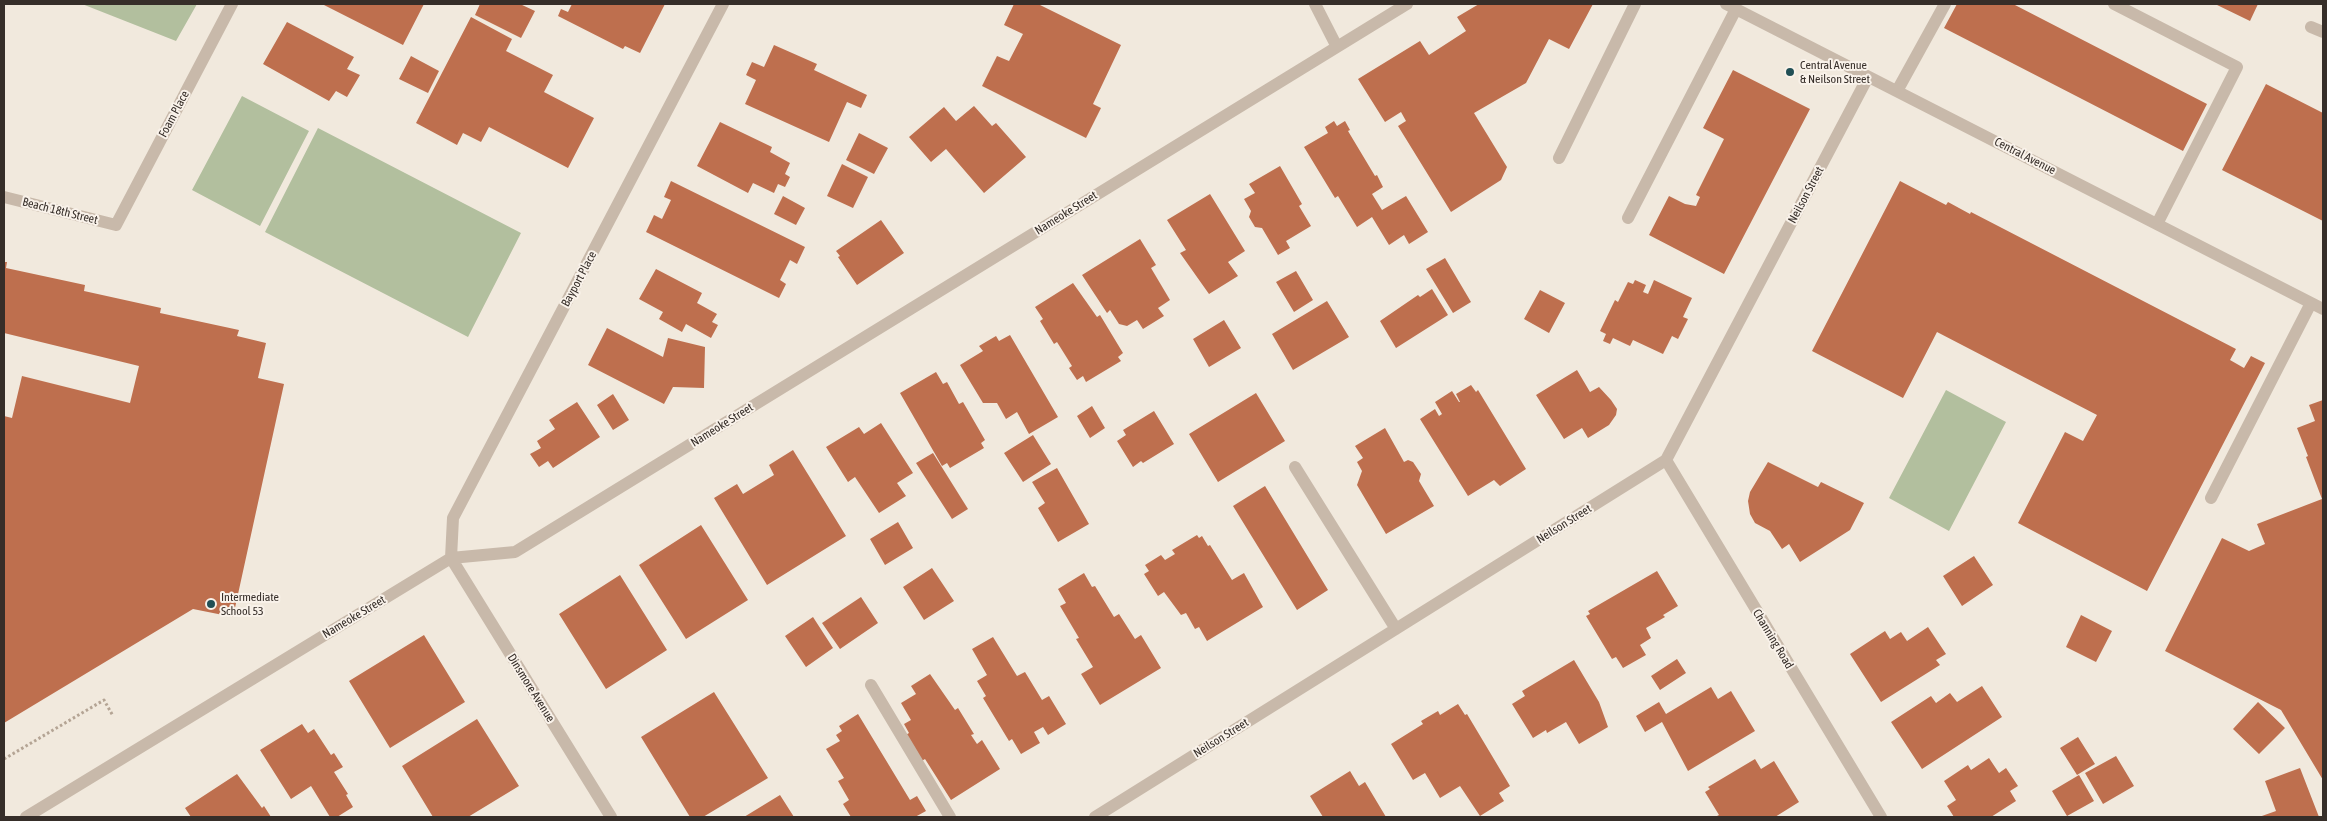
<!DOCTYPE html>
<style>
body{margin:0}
#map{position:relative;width:2327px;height:821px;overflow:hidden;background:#f1e9dd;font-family:"Asap Condensed",sans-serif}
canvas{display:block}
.frame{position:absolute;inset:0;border:5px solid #362e29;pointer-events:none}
</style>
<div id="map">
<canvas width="2327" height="821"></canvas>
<div class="frame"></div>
</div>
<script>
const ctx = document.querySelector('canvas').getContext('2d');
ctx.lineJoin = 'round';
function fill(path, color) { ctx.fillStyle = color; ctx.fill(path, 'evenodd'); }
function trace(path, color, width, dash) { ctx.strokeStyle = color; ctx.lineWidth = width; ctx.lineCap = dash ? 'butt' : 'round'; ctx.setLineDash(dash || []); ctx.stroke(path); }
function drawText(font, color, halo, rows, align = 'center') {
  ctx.font = font + ' "Asap Condensed",sans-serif'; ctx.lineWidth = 4; ctx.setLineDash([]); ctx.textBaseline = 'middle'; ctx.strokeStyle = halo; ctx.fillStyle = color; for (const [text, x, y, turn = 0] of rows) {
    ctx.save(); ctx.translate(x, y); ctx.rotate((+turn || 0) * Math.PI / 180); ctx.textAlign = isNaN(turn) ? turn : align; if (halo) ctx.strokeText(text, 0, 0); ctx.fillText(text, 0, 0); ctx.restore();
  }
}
const green = new Path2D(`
 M82,4H197L176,41Z
 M242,96L309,131L260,226L192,190Z
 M318,128L521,233L468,337L265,232Z
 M1946,390L2006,422L1949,531L1889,498Z`);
const building = new Path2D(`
 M322,4H424L403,45Z
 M480,4H520L535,11L521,38L475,15Z
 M572,4H665L640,53L625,46L623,49L558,16L561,9L568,12Z
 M1014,4H1038L1121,45L1093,104L1101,108L1086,138L982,86L997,56L1009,61L1023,34L1004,25Z
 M1479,4H1593L1569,49L1549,39L1526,83L1474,113L1507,167L1501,180L1451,212L1398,126L1406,121L1401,112L1385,122L1358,79L1420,41L1429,55L1466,31L1457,17Z
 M1957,4H2013L2207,104L2183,151L1944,28Z
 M2215,4H2258L2250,21Z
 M471,17L512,39L506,51L553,75L544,92L594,118L568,168L489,127L481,142L463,133L457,145L416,123Z
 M287,22L354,57L347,69L360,75L347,97L336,91L329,101L263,64Z
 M774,45L817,64L814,70L867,95L861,108L847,102L829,142L745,104L756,80L746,75L752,62L764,67Z
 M411,56L439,71L428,93L399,79Z
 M1733,70L1810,109L1724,274L1649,235L1669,196L1685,204L1696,206L1700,197L1696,195L1724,139L1703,128Z
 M2266,84L2323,113V221L2222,170Z
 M974,106L992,126L996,123L1026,157L984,193L946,149L931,162L909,137L944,107L956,121Z
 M1334,121L1337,126L1345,121L1350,130L1348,131L1375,176L1377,175L1383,187L1372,194L1382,210L1406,196L1428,232L1409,244L1404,235L1389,245L1372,217L1357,227L1338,196L1335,198L1304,147L1328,133L1325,127Z
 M720,122L772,147L770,152L790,163L785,174L790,177L785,187L778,184L774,193L753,183L748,193L697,166Z
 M859,133L888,148L874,174L846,160Z
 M842,164L868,177L853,208L827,196Z
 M1280,166L1302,204L1299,206L1311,226L1286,241L1290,248L1278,255L1262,228L1255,227L1249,217L1251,211L1244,199L1255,193L1249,184Z
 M671,181L805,247L797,264L790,260L780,280L786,284L779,298L646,232L654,215L662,219L671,200L664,197Z
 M1900,181L1946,205L1948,202L1970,214L1971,212L2236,349L2230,360L2244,368L2251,356L2265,363L2147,591L2018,523L2065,432L2083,441L2097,415L1937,332L1903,398L1812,351Z
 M1210,194L1245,251L1228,262L1238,276L1209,294L1180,253L1186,250L1167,220Z
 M783,196L805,208L796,225L774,214Z
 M881,220L904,253L857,285L838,257L840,256L836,251Z
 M1140,239L1156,265L1151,268L1170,300L1158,308L1164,316L1143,329L1137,320L1127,326L1119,324L1110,310L1107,313L1082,275Z
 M1445,258L1471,302L1453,313L1426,269Z
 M4,262H7L6,268L85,285L84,291L161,308L160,313L239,330L237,336L266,343L258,378L284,384L233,617L193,609L4,723V416L12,418L22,376L130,403L139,366L4,333Z
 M656,269L702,293L697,303L717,314L712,322L718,325L711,338L686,324L682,332L659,319L663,312L639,299Z
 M1296,271L1313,300L1294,312L1276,282Z
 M1635,280L1646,285L1643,292L1648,294L1654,280L1692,298L1683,317L1688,319L1678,339L1672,336L1663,354L1633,340L1630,346L1613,338L1610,344L1603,341L1606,334L1600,331L1615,300L1618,302L1628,282L1633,284Z
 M1073,283L1097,317L1100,315L1123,353L1118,357L1121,361L1086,382L1083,376L1077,380L1069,368L1072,366L1057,342L1054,344L1040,321L1043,319L1035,307Z
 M1432,289L1448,315L1396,348L1380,321L1418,295L1420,297Z
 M1540,290L1565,303L1549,333L1524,319Z
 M1327,301L1349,337L1293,370L1272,334Z
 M1224,320L1241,348L1209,367L1193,339Z
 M607,328L663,357L668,338L705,347L704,388L673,387L664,404L588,365Z
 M1010,335L1058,417L1029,434L1017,412L1006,419L997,403H983L960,365L983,351L979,346L996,336L999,341Z
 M1577,370L1590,392L1599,387L1611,400L1617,409L1616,415L1609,425L1588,438L1582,428L1564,439L1536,395Z
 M936,372L943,384L947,382L959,404L963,402L985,440L981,443L984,448L950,468L947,463L942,466L900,393Z
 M1471,385L1476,392L1478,390L1526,469L1500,486L1494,480L1468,496L1420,419L1435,409L1439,416L1442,414L1435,402L1452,391L1459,402H1460L1456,394Z
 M1256,393L1285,441L1218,482L1189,434Z
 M613,394L629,420L613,430L597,405Z
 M2323,400V780L2281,710L2165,651L2222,538L2249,551L2265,544L2257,524L2322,499L2306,457L2308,456L2297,428L2315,421L2309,405Z
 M577,402L600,437L553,468L548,461L539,467L530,454L541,448L537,441L555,429L549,420Z
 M1092,406L1105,428L1090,438L1077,416Z
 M1154,411L1174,444L1143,463L1141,461L1133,467L1117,441L1126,435L1123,430Z
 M881,423L913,473L897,483L906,496L879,513L855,477L848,482L826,447L859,427L864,434Z
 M1385,428L1404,462L1408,460L1413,462L1421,474L1419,481L1434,506L1386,534L1357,485L1362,471L1357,462L1363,458L1355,446Z
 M1033,435L1051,464L1023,482L1004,453Z
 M793,450L846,536L767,585L714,498L737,484L743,494L774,475L769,465Z
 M933,453L968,509L952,519L916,463Z
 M1768,462L1818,487L1821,482L1864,503L1850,530L1800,562L1789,544L1782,549L1770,531L1755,523L1750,514L1748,501L1750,492Z
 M1057,468L1089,524L1058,542L1038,508L1045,503L1032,482Z
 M1265,486L1328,590L1297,610L1233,506Z
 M898,522L913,548L885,565L870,539Z
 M701,525L748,600L686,639L639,565Z
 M1197,535L1199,538L1202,536L1208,546L1210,545L1232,580L1244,573L1263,607L1207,641L1199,627L1195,629L1186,613L1181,615L1164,592L1158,596L1144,574L1149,571L1145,565L1161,555L1165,560L1175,554L1172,550Z
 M1974,556L1993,585L1962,606L1943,576Z
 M932,568L954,601L924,620L903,587Z
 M1657,571L1678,606L1663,615L1665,617L1646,628L1651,638L1640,645L1646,655L1623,668L1616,657L1612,659L1586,616L1590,614L1588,611Z
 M1084,573L1092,587L1095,586L1114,617L1119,614L1135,639L1141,635L1161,668L1100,705L1081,674L1093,667L1076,639L1079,638L1060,606L1066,603L1058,589Z
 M620,575L667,650L606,689L559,614Z
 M861,597L878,623L840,649L822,623Z
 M2081,615L2112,631L2096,662L2066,647Z
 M813,617L833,648L806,667L785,636Z
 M1928,627L1946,654L1936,660L1940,665L1881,702L1850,654L1885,631L1890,639L1901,632L1907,641Z
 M424,635L465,702L390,748L349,681Z
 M993,637L1017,676L1025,672L1042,700L1049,696L1066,724L1048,735L1043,727L1034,732L1040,743L1021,754L1012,739L1009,741L983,698L986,696L977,681L987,675L972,649Z
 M1677,659L1686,673L1660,690L1651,676Z
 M1574,660L1599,702L1608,727L1579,744L1566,722L1547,733L1546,730L1533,738L1512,704L1525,696L1522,691Z
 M930,674L955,710L958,708L974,734L971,735L977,744L982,740L1000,769L951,800L925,759L920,762L904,736L909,733L904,724L911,720L901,703L916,694L911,686Z
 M1982,686L2002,717L1922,769L1891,722L1931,696L1936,703L1950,693L1957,702Z
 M1711,687L1718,699L1731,691L1755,731L1688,771L1662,722L1645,732L1636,716L1659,702L1666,714Z
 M714,692L768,778L703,817H690L641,737Z
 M2258,702L2285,728L2259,754L2233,729Z
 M1458,704L1465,715L1467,714L1510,786L1499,793L1504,801L1480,816L1460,786L1440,798L1425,773L1413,780L1391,744L1423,724L1421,721L1438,711L1440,715Z
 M858,714L910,800L917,796L926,811L915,817H851L843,804L849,800L838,781L844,778L826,749L840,741L836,735L842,731L839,726Z
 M477,719L519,786L468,817H433L402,766Z
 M302,724L308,733L314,729L331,755L334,753L343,767L334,772L348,794L346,795L353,807L337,817H330L311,786L291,799L260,750Z
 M2078,737L2095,764L2077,775L2060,748Z
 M2116,756L2134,786L2103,804L2085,773Z
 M1989,758L1999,773L2006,768L2018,786L2010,791L2016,801L1991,817H1954L1947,806L1956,800L1944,781L1968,765L1971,770Z
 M1755,759L1761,769L1774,761L1799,802L1775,817H1715L1719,815L1705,792L1710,789L1708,787Z
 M2300,768L2319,817H2259L2276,811L2265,781Z
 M1350,771L1359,786L1365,782L1386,817H1323L1310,796Z
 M237,774L262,808L264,806L271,817H191L185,808Z
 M2079,775L2094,801L2067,816L2052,791Z
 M780,795L794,817H744Z`);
const path = new Path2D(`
 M4,759L104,700L113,716`);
const minor = new Path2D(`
 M1315,4L1337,47
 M1726,4L2323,309
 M2114,4L2237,67L2157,224
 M2311,27L2323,32
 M1897,91L1945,4
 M1559,158L1635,4
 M4,197L116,225L232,4
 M1628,218L1736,9
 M1666,460L1881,817
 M1295,467L1396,629
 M2211,498L2311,303
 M871,685L950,817
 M26,817L451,558L515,552L1407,4
 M611,817L451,558L453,518L723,4
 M1095,817L1666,460L1868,77`);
const markers = [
 [1790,72,5,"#214f55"],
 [211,604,5,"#214f55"]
];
const poiNames = [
 ["Central Avenue",1800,65],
 ["& Neilson Street",1800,79],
 ["Intermediate",221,597],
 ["School 53",221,611]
];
const streetNames = [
 ["Foam Place",174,114,-62],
 ["Central Avenue",2025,156,27],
 ["Neilson Street",1806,195,-62],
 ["Beach 18th Street",60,211,14],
 ["Nameoke Street",1066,213,-32],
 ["Bayport Place",579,279,-62],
 ["Nameoke Street",722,425,-32],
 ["Neilson Street",1564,524,-32],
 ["Nameoke Street",354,617,-31],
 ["Channing Road",1773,639,59],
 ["Dinsmore Avenue",531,688,58],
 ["Neilson Street",1221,738,-32]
];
fill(green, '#b2bf9e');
fill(building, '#be6f4e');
trace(path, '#b4a494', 3, [2.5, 2.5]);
trace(minor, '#c8b9aa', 12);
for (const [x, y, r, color] of markers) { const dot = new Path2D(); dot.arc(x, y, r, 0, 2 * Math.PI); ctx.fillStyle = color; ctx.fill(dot); trace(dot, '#f9f2ea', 2); }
drawText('12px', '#362e29', '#f9f2ea', poiNames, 'left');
drawText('12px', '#362e29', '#f9f2ea', streetNames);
</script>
